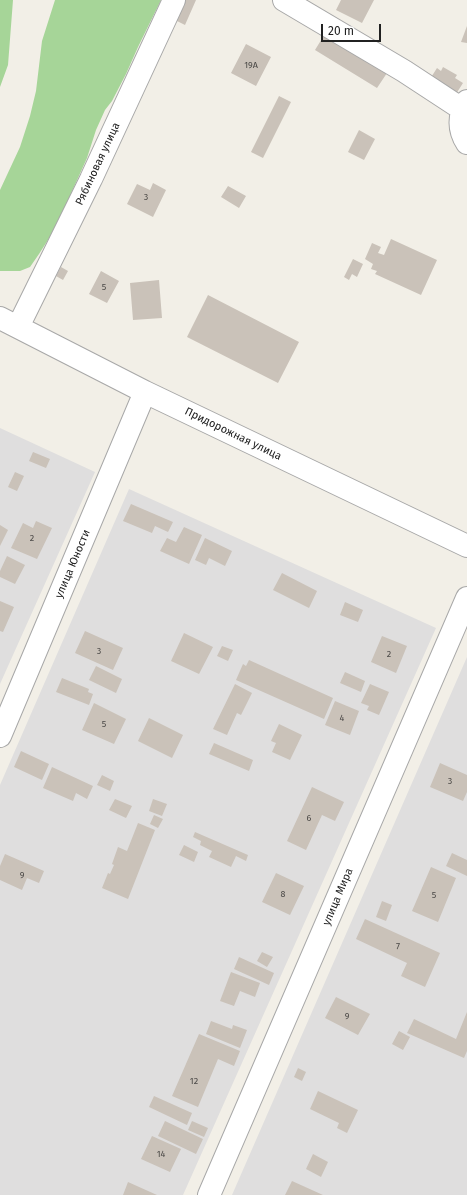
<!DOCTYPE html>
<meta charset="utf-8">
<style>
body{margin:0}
#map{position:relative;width:467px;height:1195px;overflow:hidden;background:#f2efe7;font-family:"Fira Sans",sans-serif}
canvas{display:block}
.scale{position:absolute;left:321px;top:24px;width:60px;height:18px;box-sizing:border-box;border:2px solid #212121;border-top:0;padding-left:5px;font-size:12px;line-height:14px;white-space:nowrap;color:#212121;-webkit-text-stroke:3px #fff;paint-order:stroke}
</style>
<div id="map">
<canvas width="467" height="1195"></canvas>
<div class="scale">20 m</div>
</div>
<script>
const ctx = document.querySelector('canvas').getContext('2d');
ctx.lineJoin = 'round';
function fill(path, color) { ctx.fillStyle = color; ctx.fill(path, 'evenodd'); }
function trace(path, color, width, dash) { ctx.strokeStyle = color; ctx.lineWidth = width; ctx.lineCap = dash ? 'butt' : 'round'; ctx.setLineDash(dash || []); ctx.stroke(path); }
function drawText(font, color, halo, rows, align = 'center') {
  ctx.font = font + ' "Fira Sans",sans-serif'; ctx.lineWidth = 3; ctx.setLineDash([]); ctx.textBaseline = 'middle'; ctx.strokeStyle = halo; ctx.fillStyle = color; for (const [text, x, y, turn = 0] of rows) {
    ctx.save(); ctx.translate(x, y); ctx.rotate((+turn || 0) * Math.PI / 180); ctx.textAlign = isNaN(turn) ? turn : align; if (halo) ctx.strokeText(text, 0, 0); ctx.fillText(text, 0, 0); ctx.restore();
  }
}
const residential = new Path2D(`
 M0,428L95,472L0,684Z
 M129,489L436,628L183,1195H0V785Z
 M467,657V1195H232Z`);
const forest = new Path2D(`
 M0,0H13L8,65L0,87Z
 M55,0H161L138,47L126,74L112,101L105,110L96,130L87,158L55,229L39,254L30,267L20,271H0V190L20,147L30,116L36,91L42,41Z`);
const building = new Path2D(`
 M185,0H196L185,25L175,20Z
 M341,0H374L362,23L336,10Z
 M467,26V43L461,42Z
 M326,32L389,70L377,88L315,50Z
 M246,44L271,57L256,86L231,73Z
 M443,67L457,75L455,78L463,83L456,94L430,79L437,68L441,71Z
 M279,96L291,102L263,158L251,152Z
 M359,130L375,139L364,160L348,152Z
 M153,183L166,190L153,217L127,204L137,184L150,190Z
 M228,186L246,196L239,208L221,197Z
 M391,239L437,260L421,295L375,274L377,271L371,269L373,264L365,259L372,243L381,247L378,253L384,255Z
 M353,259L363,264L357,277L352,274L349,280L344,277Z
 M61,267L68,271L63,280L56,276Z
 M101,271L119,281L107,303L89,294Z
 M159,280L162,318L133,320L130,283Z
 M208,295L299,342L278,383L187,337Z
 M33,452L50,459L46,468L29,461Z
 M15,472L24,476L17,491L8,487Z
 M131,504L173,522L168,532L155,526L152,533L123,521Z
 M36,521L52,528L37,559L11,548L23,523L33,528Z
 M0,525L8,530L0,546Z
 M184,527L202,535L189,564L160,551L167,538L176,542Z
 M205,538L232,551L225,566L209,558L206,565L195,560Z
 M7,556L25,565L15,584L0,577V571Z
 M282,573L317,591L309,608L273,590Z
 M0,601L14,607L3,632L0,631Z
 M345,602L363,610L358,622L340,615Z
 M85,631L123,648L113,670L75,653Z
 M184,633L213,647L199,674L171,661Z
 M382,636L407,646L396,673L371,662Z
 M222,646L233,650L228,661L217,656Z
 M249,660L333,698L324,719L236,680L243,664L246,666Z
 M96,666L122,679L116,693L89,680Z
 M345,672L365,681L361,692L340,683Z
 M62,678L89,689L88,692L93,694L89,705L56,692Z
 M235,684L252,693L241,715L237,713L227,735L213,729Z
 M370,684L389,692L379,715L367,710L369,706L361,703Z
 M335,701L359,711L350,735L325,725Z
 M94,703L126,719L114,744L82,730Z
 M149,718L183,735L172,758L138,741Z
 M279,724L302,735L290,760L272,752L276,743L271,741Z
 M214,743L253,760L249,771L209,754Z
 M21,751L49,764L42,780L14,767Z
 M440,763L467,775V792L463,801L430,787Z
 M52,767L93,786L87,799L76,793L73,801L43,788Z
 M102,775L114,781L110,791L97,785Z
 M312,787L344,802L335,821L322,815L306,850L287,841Z
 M115,799L132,806L126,818L109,810Z
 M153,799L167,804L162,816L149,811Z
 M154,815L163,819L158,828L150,824Z
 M138,823L155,830L128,899L102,888L108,873L110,874L114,865L112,864L118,847L127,851Z
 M195,832L248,855L246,861L236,856L231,867L209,857L212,851L200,845L201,841L193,837Z
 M184,845L198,852L194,862L179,855Z
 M452,853L467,860V876L446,866Z
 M5,854L44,871L39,883L27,878L22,890L0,880V866Z
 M431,867L456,878L438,922L412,911Z
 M276,873L304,886L290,915L262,902Z
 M382,901L392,905L386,921L376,917Z
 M365,919L440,953L425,987L401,976L407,963L356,939Z
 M262,952L273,957L267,967L257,961Z
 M239,957L274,973L269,985L234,969Z
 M231,972L260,983L255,997L240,991L234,1006L220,1001Z
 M336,997L370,1014L358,1035L325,1018Z
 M467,1012V1051L464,1058L407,1033L414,1019L456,1039Z
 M211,1021L232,1029L233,1025L247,1030L240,1048L206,1034Z
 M399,1031L410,1037L403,1050L392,1044Z
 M199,1034L240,1051L234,1066L218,1059L198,1107L172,1096Z
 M298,1068L306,1072L302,1081L294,1077Z
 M318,1091L358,1110L347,1133L337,1128L339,1123L310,1109Z
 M154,1096L192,1113L187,1125L149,1107Z
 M165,1121L203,1139L196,1154L158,1136Z
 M192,1121L208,1128L204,1137L188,1130Z
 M152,1136L181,1149L170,1172L141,1159Z
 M313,1154L328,1162L321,1177L306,1169Z
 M292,1181L323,1195H285Z
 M128,1182L157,1195H123Z`);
const minor = new Path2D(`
 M284,0L404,71L462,109
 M467,101C459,115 458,129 467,143
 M0,318L145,392L467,546
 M18,327L91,179L174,0
 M0,736L145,392
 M209,1195L467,598`);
const numberNames = [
 ["19А",251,65],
 ["3",146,197],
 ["5",104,287],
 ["2",32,538],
 ["3",99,651],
 ["2",389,654],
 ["4",342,718],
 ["5",104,724],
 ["3",450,781],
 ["6",309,818],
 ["9",22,875],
 ["8",283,894],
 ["5",434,895],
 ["7",398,946],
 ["9",347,1016],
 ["12",194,1081],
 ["14",161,1154]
];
const streetNames = [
 ["Рябиновая улица",98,164,-65],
 ["Придорожная улица",233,434,26],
 ["улица Юности",73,564,-67],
 ["улица Мира",338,897,-67]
];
fill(residential, '#dfdede');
fill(forest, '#a6d598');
fill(building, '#cac2b9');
trace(minor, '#a8a8a8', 24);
trace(minor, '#fff', 22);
drawText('9px', '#4b4947', null, numberNames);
drawText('11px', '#212121', '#fff', streetNames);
</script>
